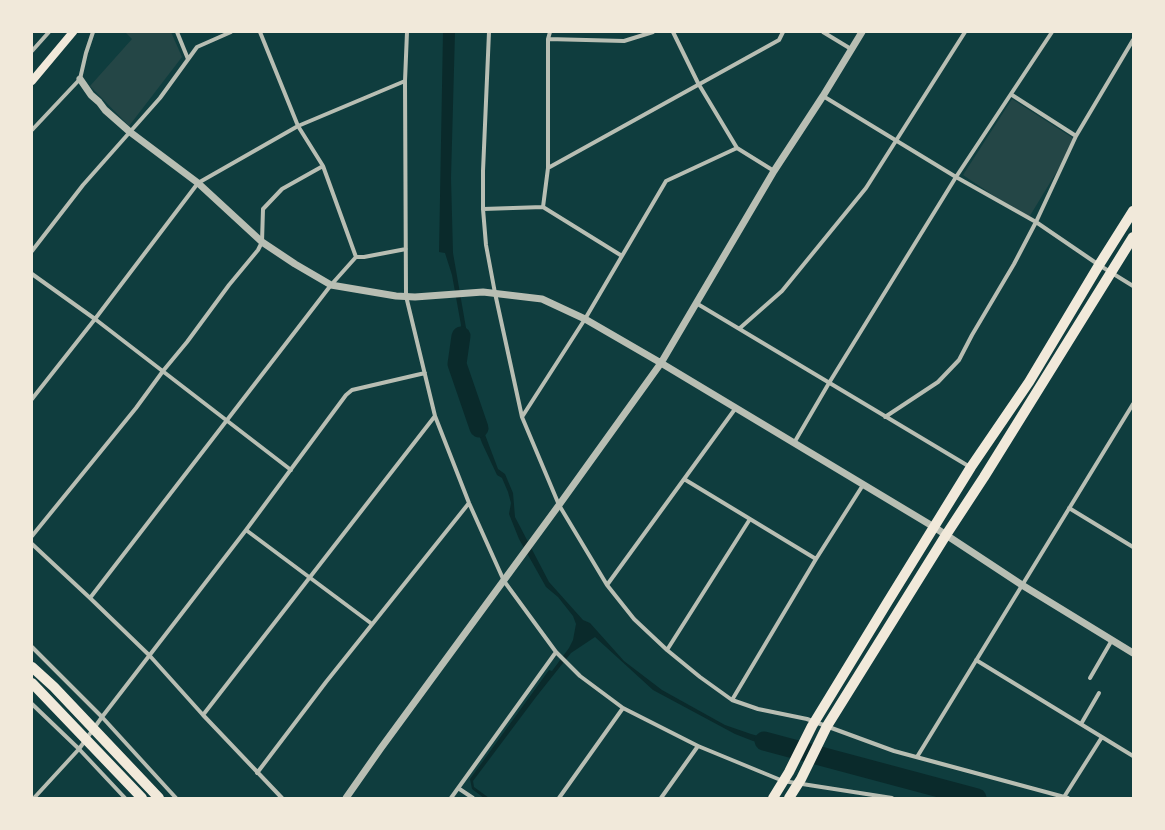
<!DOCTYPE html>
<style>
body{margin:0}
#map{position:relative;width:1165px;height:830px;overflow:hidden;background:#0f3d3e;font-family:Poppins,sans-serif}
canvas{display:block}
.frame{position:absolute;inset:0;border:33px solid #f1e9da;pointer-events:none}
</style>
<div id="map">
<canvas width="1165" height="830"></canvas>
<div class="frame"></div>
</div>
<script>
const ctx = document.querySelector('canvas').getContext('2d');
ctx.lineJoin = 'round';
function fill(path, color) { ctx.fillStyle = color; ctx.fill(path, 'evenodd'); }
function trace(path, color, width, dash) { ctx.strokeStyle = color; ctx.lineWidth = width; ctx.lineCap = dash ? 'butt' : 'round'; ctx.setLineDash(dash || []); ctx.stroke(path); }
const green = new Path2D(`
 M125,32H171L182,57L129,126L90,86L132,39Z
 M1012,99L1076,140L1028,219L963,175Z`);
const water = new Path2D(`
 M443,32H455L451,178L453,253L466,328L463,355L474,391L478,416L498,469L505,474L513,493L515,517L549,582L583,620L590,623L624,661L662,690L725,725L751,734L787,744H793L788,750L753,741L735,734L653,690L595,637L571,653L536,697L473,781L474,787L489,798H484L472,789L470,779L549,670L552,671L569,648L573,640L576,624L573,616L558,597L546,587L519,539L509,514L511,503L508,492L502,478L497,475L482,443L472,416L468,390L456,359L461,325L452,275L445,253L439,252Z`);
const river = new Path2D(`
 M461,336L457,364L479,428
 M764,741L977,798`);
const minor = new Path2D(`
 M177,32L188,59
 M407,32L405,81L406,296L435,416L469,503L504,581L556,652L580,676L623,708L698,746L783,781L892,798
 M489,32L483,171V209L486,245L495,293L522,417L559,505L607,585L634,619L667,650L700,677L732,700L758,709L807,719L894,751L1068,798
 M673,32L698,83L737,148L774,171
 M823,32L851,49
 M548,39L624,41L653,32
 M32,51L49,32
 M1012,95L1076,136
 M823,96L956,177L1036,222L1099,265L1133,286
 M32,130L80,79L86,53L93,32
 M548,168L779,40L783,32
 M543,207L548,168V39L550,32
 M483,209L543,207L622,256
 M32,251L83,185L160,98L197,47L231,32
 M356,257H364L406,249
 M32,274L95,319L291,470
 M696,303L970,467
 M740,328L782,291L866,188L965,32
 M32,399L95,319L198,183L298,126L405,81
 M522,417L585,319L666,181L737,148
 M885,417L938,382L959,360L972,335L1014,264L1036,222L1076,136L1133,40
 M794,443L829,383L956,177L1052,32
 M684,479L816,559
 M1069,508L1133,547
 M246,530L372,624
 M32,536L136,408L163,371L187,342L229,285L258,250L262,242L263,209L282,189L323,166
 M32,544L90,598L331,285L356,257L323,166L298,126L260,32
 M607,585L735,409
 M90,598L150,656L203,715
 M32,647L102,717L176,798
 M667,650L750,519
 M976,660L1133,756
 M1090,678L1112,640
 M732,700L816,559L863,485
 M32,704L79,749L125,798
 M1081,724L1099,693
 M917,757L1133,404
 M257,773L326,682L469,503
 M458,788L473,798
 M1064,797L1102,737
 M34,798L79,749L102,717L246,530L346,395L352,390L425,373
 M282,798L203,715L435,416
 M451,798L556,652
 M559,798L623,708
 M661,798L698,746`);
const tertiary = new Path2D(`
 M80,79L91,95L99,102L105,110L130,132L198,183L262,242L295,264L331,285L396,296L415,297L483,292L542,299L585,319L661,363L934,527L1022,585L1133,653
 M346,798L381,748L559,505L661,363L774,171L823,96L862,32`);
const secondary = new Path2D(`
 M32,81L73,32`);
const primary = new Path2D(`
 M32,667L54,687L159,798
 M32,683L142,798
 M773,798L789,772L812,726L887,603L971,467L1029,382L1099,265L1133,211
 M789,798L801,779L827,726L946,535L984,477L1133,237`);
fill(green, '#244646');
fill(water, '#0a2a2b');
trace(river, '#0a2a2b', 19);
trace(minor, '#b8beb3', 4);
trace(tertiary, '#b8beb3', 7);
trace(secondary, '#f1e9da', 8);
trace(primary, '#f1e9da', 10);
</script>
